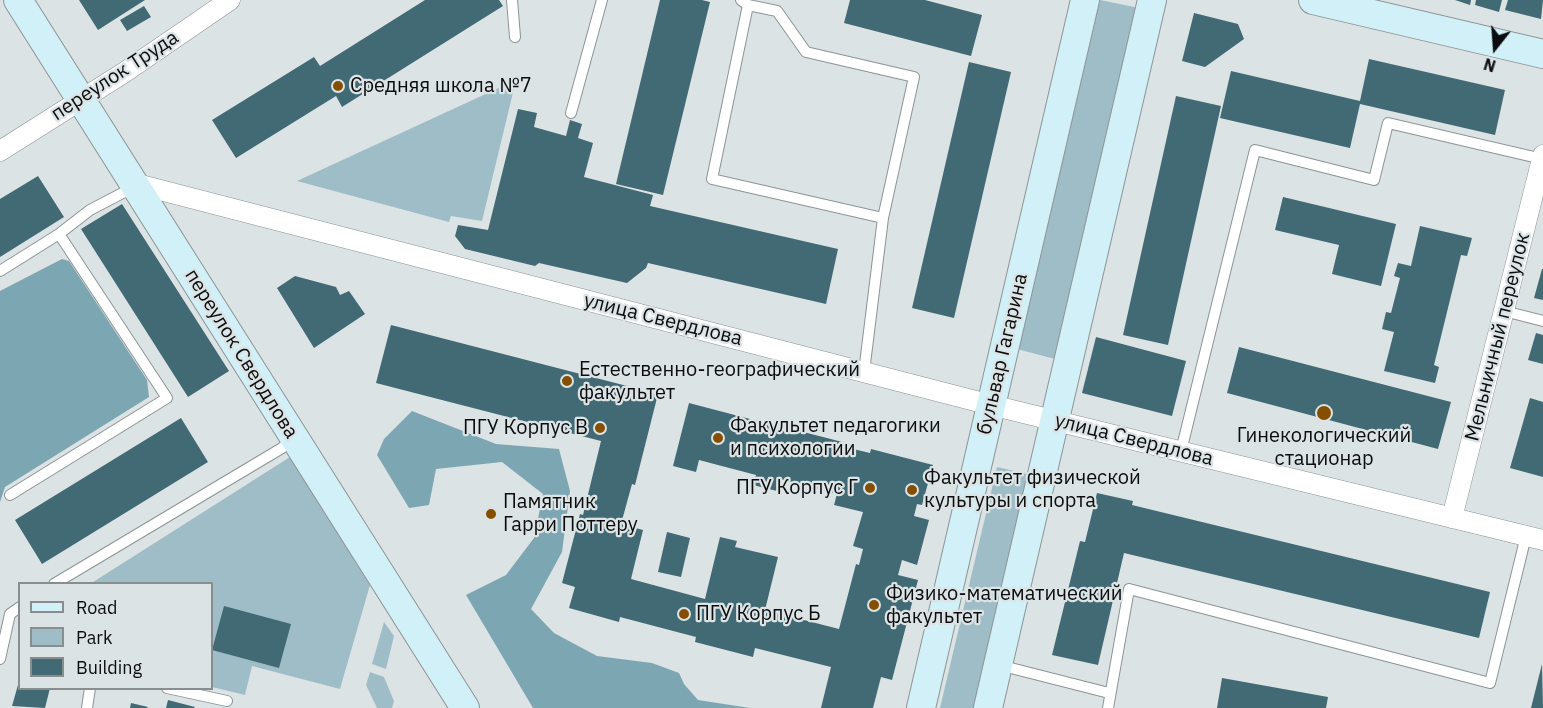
<!DOCTYPE html>
<meta charset="utf-8">
<style>
body{margin:0}
#map{position:relative;width:1543px;height:708px;overflow:hidden;background:#dce3e4;font-family:"IBM Plex Sans",sans-serif}
canvas{display:block}
.legend{position:absolute;left:18px;top:582px;width:195px;height:108px;box-sizing:border-box;background:#dce3e4;border:2px solid #888d8e;margin:0;padding:8px 10px;list-style:none;font-size:18px;color:#0a0c0d}
.legend li{display:flex;align-items:center;gap:12px;height:30px}
.legend b{width:30px;border:2px solid #888d8e}
.north{position:absolute;left:1465px;top:18px;width:60px;height:60px;-webkit-text-stroke:4px #dce3e4;paint-order:stroke;rotate:197deg;font-size:16px;font-weight:700;line-height:24px;text-align:center;color:#0a0c0d}
.north::after{content:'';display:block;margin:auto;width:21px;height:27px;background:#0a0c0d;clip-path:polygon(50% 0,100% 100%,50% 72%,0 100%)}
</style>
<div id="map">
<canvas width="1543" height="708"></canvas>
<ul class="legend">
<li><b style="height:8px;background:#d1f0f7"></b>Road</li>
<li><b style="height:16px;background:#9ebdc6"></b>Park</li>
<li><b style="height:16px;background:#416a75"></b>Building</li>
</ul>
<div class="north">N</div>
</div>
<script>
const ctx = document.querySelector('canvas').getContext('2d');
ctx.lineJoin = 'round';
function fill(path, color) { ctx.fillStyle = color; ctx.fill(path, 'evenodd'); }
function trace(path, color, width, dash) { ctx.strokeStyle = color; ctx.lineWidth = width; ctx.lineCap = dash ? 'butt' : 'round'; ctx.setLineDash(dash || []); ctx.stroke(path); }
function drawText(font, color, halo, rows, align = 'center') {
  ctx.font = font + ' "IBM Plex Sans",sans-serif'; ctx.lineWidth = 4.5; ctx.setLineDash([]); ctx.textBaseline = 'middle'; ctx.strokeStyle = halo; ctx.fillStyle = color; for (const [text, x, y, turn = 0] of rows) {
    ctx.save(); ctx.translate(x, y); ctx.rotate((+turn || 0) * Math.PI / 180); ctx.textAlign = isNaN(turn) ? turn : align; if (halo) ctx.strokeText(text, 0, 0); ctx.fillText(text, 0, 0); ctx.restore();
  }
}
const green = new Path2D(`
 M1100,0L1139,8L1055,359L1017,349Z
 M516,80L482,221L451,216L449,222L297,181Z
 M290,457L370,585L340,689L252,666L245,695L212,687V584H90Z
 M997,467L1031,475L976,708H940Z
 M384,622L394,636L386,669L372,664Z
 M370,672L384,677L394,701L392,708H377L366,685Z`);
const forest = new Path2D(`
 M62,259L69,261L147,380L149,397L5,487L0,502V291Z
 M412,411L496,444L559,449L570,491L562,552L531,609L554,633L597,656L652,663L679,673L684,684L698,700L750,708H533L466,595L506,575L534,538L543,494L502,462L436,469L429,505L409,508L377,455L384,439Z`);
const building = new Path2D(`
 M79,0H145L98,30Z
 M425,0H499L503,6L342,107L336,96L236,158L212,120L314,57L320,66Z
 M660,0H702L710,2L663,195L616,184Z
 M850,0H925L982,15L971,56L844,23Z
 M1455,0H1471L1470,5Z
 M1476,0H1502L1499,12L1475,5Z
 M1508,0H1543L1541,19L1505,10Z
 M144,6L151,17L127,31L120,20Z
 M1194,13L1238,24L1244,39L1205,67L1182,61Z
 M1369,59L1505,90L1495,135L1360,104L1350,148L1220,118L1231,71L1360,101Z
 M969,62L1011,72L954,318L912,308Z
 M1176,96L1221,106L1168,345L1123,335Z
 M518,109L537,113L534,127L566,136L570,120L582,124L578,138L593,143L584,177L653,195L650,206L838,249L826,304L648,263L646,268L627,283L539,263L535,266L465,249L455,236L458,225L488,230Z
 M38,176L64,217L0,257V199Z
 M1283,197L1396,224L1381,286L1332,274L1339,245L1275,230Z
 M122,204L229,371L188,397L81,229Z
 M1420,226L1472,238L1467,256L1461,255L1434,365L1439,367L1435,383L1384,371L1394,332L1382,329L1386,312L1391,313L1400,278L1394,276L1398,263L1411,266Z
 M1542,269H1543V300L1534,298Z
 M295,276L336,287L340,295L349,291L365,314L314,348L277,288Z
 M391,325L658,394L635,485L632,484L621,524L643,530L631,579L705,599L720,537L737,541L735,547L778,557L765,610L839,629L856,564L859,565L863,549L853,546L863,512L834,505L837,494L780,479L777,491L753,485L756,475L699,460L696,472L673,466L689,403L769,424V427L791,433L792,429L850,444L849,448L870,453L871,449L933,465L922,505L917,504L914,516L929,520L917,565L902,560L898,575L918,580L892,680L881,677L873,708H821L831,667L755,648L753,657L695,642L696,637L620,617L619,622L569,608L575,587L562,583L580,514L583,515L601,441L376,383Z
 M1536,333L1543,335V364L1528,360Z
 M1096,337L1186,361L1172,416L1082,393Z
 M1239,347L1451,402L1438,449L1227,393Z
 M1530,398L1543,402V477L1510,468Z
 M181,418L208,462L42,564L15,520Z
 M1097,493L1133,501L1132,505L1490,592L1479,638L1124,553L1098,665L1052,655L1080,541L1085,542Z
 M667,532L690,538L681,577L658,572Z
 M224,606L291,624L279,668L212,650Z
 M1542,664L1543,708H1531Z
 M20,678V688H50L45,708L12,706Z
 M1222,678L1328,697L1326,708H1217Z
 M168,700L195,707L194,708H166Z
 M131,703L148,707L147,708H130Z`);
const lane = new Path2D(`
 M512,0L515,37
 M741,0L748,5L777,11L806,52L914,77L883,218L864,372
 M748,5L712,179L883,218
 M571,113L602,0
 M0,271L59,234L90,210L134,187
 M1504,311L1543,321
 M1181,451L1255,150L1374,180L1388,123L1542,159
 M10,495L167,398L59,234
 M54,584L282,448L293,438
 M0,659L10,614L20,607
 M999,665L1109,693
 M167,688L227,701
 M87,708L90,688
 M1108,708L1129,589L1490,683L1526,536`);
const street = new Path2D(`
 M0,151L125,72L230,0
 M133,183L991,405L1543,540
 M1452,518L1543,155`);
const secondary = new Path2D(`
 M18,0L465,708
 M1313,0L1543,54
 M921,708L1085,0
 M988,708L1152,0`);
const markers = [
 [338,86,6,"#864f00"],
 [567,381,6,"#864f00"],
 [1324,413,8,"#864f00"],
 [600,428,6,"#864f00"],
 [718,438,6,"#864f00"],
 [870,488,6,"#864f00"],
 [912,490,6,"#864f00"],
 [491,514,6,"#864f00"],
 [874,605,6,"#864f00"],
 [684,614,6,"#864f00"]
];
const streetNames = [
 ["переулок Труда",115,76,-33],
 ["улица Свердлова",663,320,14],
 ["Мельничный переулок",1498,337,-76],
 ["переулок Свердлова",241,354,58],
 ["бульвар Гагарина",1003,354,-77],
 ["улица Свердлова",1134,440,14]
];
const poiNames = [
 ["Средняя школа №7",350,86],
 ["Естественно-географический",579,370],
 ["факультет",579,393],
 ["Факультет педагогики",730,426],
 ["и психологии",730,449],
 ["ПГУ Корпус В",588,428,"right"],
 ["Гинекологический",1324,436,"center"],
 ["стационар",1324,459,"center"],
 ["Факультет физической",924,478],
 ["культуры и спорта",924,501],
 ["ПГУ Корпус Г",858,488,"right"],
 ["Памятник",503,502],
 ["Гарри Поттеру",503,525],
 ["Физико-математический",886,594],
 ["факультет",886,617],
 ["ПГУ Корпус Б",696,614]
];
fill(green, '#9ebdc6');
fill(forest, '#7ca6b2');
fill(building, '#416a75');
trace(lane, '#8e9495', 12);
trace(street, '#8e9495', 21);
trace(secondary, '#8e9495', 30);
trace(lane, '#fff', 10);
trace(street, '#fff', 20);
trace(secondary, '#d1f0f7', 28);
for (const [x, y, r, color] of markers) { const dot = new Path2D(); dot.arc(x, y, r, 0, 2 * Math.PI); ctx.fillStyle = color; ctx.fill(dot); trace(dot, '#dce3e4', 2); }
drawText('20px', '#0a0c0d', '#dce3e4', streetNames);
drawText('20px', '#0a0c0d', '#dce3e4', poiNames, 'left');
</script>
